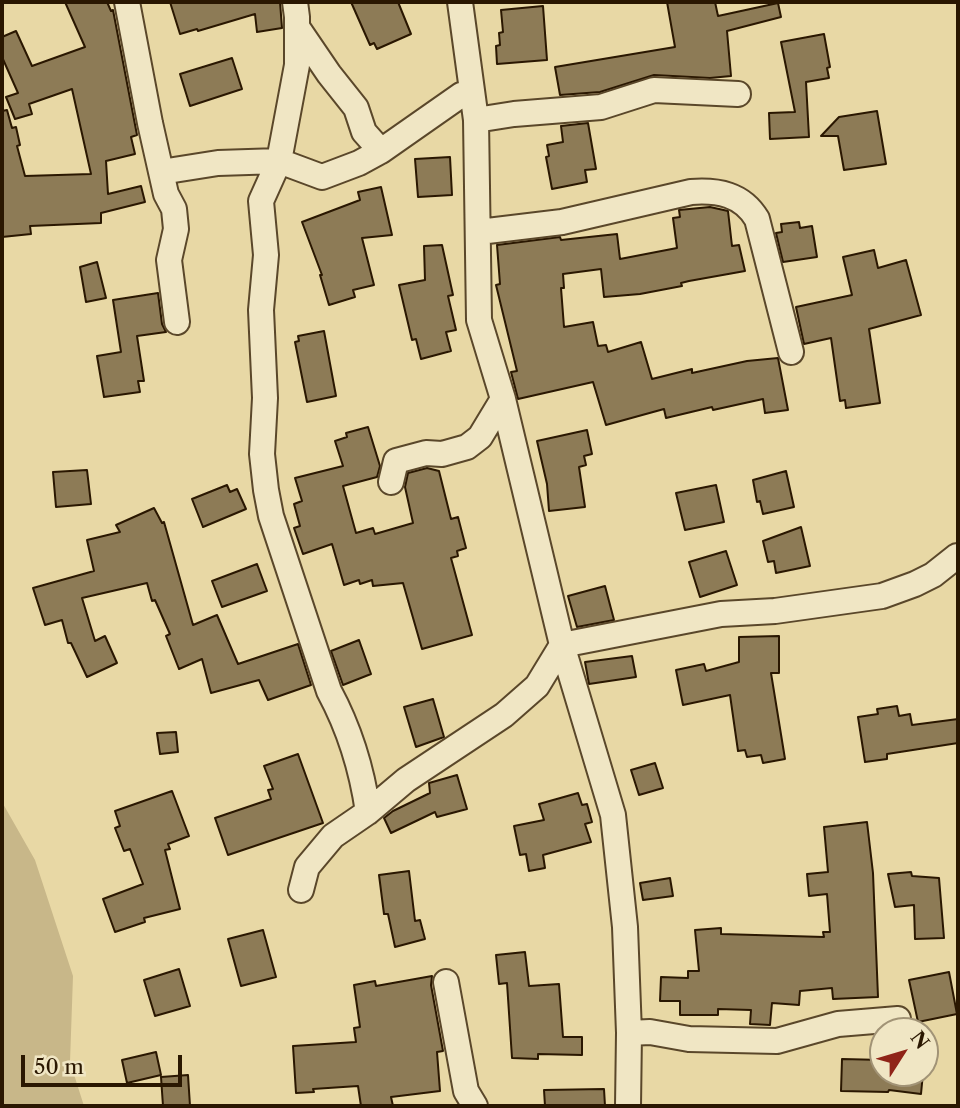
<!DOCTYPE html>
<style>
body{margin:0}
#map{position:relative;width:960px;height:1108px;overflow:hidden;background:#e8d8a5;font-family:"Libre Caslon Text",serif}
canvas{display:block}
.frame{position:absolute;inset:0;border:4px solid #2a1701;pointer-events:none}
.north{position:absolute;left:869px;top:1017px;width:70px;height:70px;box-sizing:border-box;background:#f0e6c4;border:2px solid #a19376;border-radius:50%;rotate:53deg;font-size:19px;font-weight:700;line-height:28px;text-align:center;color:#2a1701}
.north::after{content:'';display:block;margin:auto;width:24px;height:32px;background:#8f2418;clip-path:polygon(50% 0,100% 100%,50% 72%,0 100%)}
.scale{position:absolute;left:21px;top:1055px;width:161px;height:32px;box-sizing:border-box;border:4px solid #2a1701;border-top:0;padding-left:9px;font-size:21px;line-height:24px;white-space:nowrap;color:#2a1701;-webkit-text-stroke:5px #f0e6c4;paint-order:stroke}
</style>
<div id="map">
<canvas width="960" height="1108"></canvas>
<div class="frame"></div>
<div class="north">N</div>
<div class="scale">50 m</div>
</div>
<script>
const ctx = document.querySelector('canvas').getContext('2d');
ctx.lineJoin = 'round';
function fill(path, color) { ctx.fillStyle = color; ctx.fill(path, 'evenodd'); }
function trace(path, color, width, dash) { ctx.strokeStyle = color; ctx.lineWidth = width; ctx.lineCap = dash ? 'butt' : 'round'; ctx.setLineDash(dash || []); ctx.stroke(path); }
const green = new Path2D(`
 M2,802L35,860L73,976L70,1062L84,1106H2Z`);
const building = new Path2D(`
 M65,2H107L111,11L113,10L137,135L131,137L135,154L106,161L108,194L141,186L145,202L101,213V223L30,226L31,234L2,237V111L7,110L12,128L16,127L20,145L17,146L25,176L91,174L72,89L29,104L32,114L15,119L6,97L18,93L2,57V37L16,31L32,66L85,47Z
 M170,2H280L282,28L257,32L255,14L198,31L197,29L180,34Z
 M351,2H398L411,34L377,49L374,43L370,45Z
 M667,2H715L718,16L778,3L781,17L727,31L731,76L710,78L654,75L600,92L560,95L555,67L675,47Z
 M543,6L547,60L497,64L496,46L500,45L499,33L503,32L501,10Z
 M824,34L830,67L827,68L829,78L806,82L809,137L770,139L769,113L795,112L781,42Z
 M232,58L242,89L190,106L180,74Z
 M877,111L886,164L844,170L838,136H821L839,117Z
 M588,123L596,169L585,170L587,182L552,189L546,157L549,156L547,145L563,142L561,126Z
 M450,157L452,195L418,197L415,159Z
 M381,187L392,235L362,238L374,285L353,290L355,297L329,305L320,275H322L302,222L360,200L358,192Z
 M710,207L728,211L732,246L739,245L745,271L689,281L681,283L682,286L640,294L604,297L601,269L563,274L564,288H561L564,327L593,322L598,346L606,345L608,352L641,342L652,379L692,369V373L747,361L778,358L788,410L765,413L763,399L713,410L712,407L666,418L664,409L606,425L593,382L518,399L511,372L517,371L496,285L500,284L497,245L560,237L561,240L617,234L620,259L677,248L673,218L680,217L679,210Z
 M799,222L800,228L812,226L817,257L783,262L776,233L782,232L781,224Z
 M442,245L453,295L448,296L456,330L446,332L451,351L421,359L416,339L412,340L399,285L425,280L424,246Z
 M874,250L878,268L906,260L921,315L869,329L880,403L846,408L845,400L840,401L831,338L804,344L796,307L852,295L843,257Z
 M97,262L106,298L86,302L80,267Z
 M158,293L162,324L166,332L137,336L144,381H138L140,392L104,397L97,356L121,352L113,300Z
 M324,331L336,396L307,402L295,342L299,341L298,336Z
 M368,427L380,466L377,477L343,486L356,533L373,528L375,534L413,523L405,487L408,473L427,468L439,471L451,519L458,517L466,548L457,551L458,556L451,558L472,635L422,649L403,583L373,586L372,580L360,584L359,580L344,585L332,544L303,554L294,528L300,526L294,504L302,501L295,478L343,466L335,441L347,437L346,433Z
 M587,430L592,454L584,456L586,465L579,467L585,507L549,511L547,484L537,441Z
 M87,470L91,504L56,507L53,472Z
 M786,471L794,507L763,514L760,501L757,502L753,480Z
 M227,485L230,492L237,489L246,509L203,527L192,499Z
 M716,485L724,522L685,530L676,493Z
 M154,508L162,523L164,522L193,625L217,615L238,664L298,644L311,685L268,700L259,680L211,693L202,659L179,669L166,636L170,634L155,600L152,601L147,583L82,598L95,641L105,636L117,663L87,677L71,643H68L62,620L45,625L33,588L94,571L87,540L120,532L116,525Z
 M801,527L810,566L776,573L774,561L768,562L763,541Z
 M726,551L737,585L700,597L689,562Z
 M257,564L267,591L222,607L212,581Z
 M605,586L614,620L577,627L568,596Z
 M779,636V673H771L785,759L763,763L761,755L747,757L745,750L738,751L730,695L683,705L676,670L704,664L706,671L739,662V637Z
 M359,640L371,674L343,685L331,651Z
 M632,656L636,677L589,684L585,662Z
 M433,699L444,737L416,747L404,707Z
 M897,706L899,716L910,714L912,725L958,719V743L887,754V759L865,762L858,717L878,714L877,709Z
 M176,732L178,752L160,754L157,733Z
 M298,754L323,823L228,855L215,818L271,799L268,790L273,789L264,766Z
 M655,763L663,788L639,795L631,770Z
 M457,775L467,809L437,817L435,812L391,833L384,818L393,811L430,793L429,783Z
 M172,791L189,836L168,844L170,849L165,850L180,909L144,918L145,922L115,932L103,899L143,884L130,849L124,851L115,828L120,826L115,811Z
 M578,793L582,805L587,804L592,822L585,824L591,842L543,855L545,868L529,871L526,854L520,855L514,826L544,820L539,804Z
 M867,822L873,873L878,997L833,999L832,988L800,991L799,1005L772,1003L770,1025L750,1024L751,1010L718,1009V1015H680V1001H660L661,977L688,978V971H699L695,930L721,928V934L824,937L823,932H830L827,894L809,896L807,874L828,872L824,827Z
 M409,871L415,921L420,920L425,939L395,947L388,914H384L379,875Z
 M911,872L912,876L939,878L944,938L915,939L914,905L895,907L888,874Z
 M670,878L673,896L643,900L640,883Z
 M263,930L276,977L241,986L228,939Z
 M525,952L529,986L559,984L563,1037H582V1055L538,1054V1059L512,1058L507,983L499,984L496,955Z
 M179,969L190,1006L155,1016L144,980Z
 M949,972L957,1014L918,1022L909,980Z
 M432,976L431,985L443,1051L437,1052L440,1091L391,1097L393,1106H361L358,1086L313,1089L314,1092L296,1093L293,1046L356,1042L354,1028L360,1027L354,985L375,981L376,986Z
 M156,1052L161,1075L127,1083L122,1060Z
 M842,1059L883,1060V1073H923L921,1094L889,1090L888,1092L841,1091Z
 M188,1075L190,1106H163L161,1077Z
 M604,1089L605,1106H545L544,1090Z`);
const street = new Path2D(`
 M127,2L150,123L166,194L174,209L176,229L169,260L177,322
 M295,2L297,17V65L279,161L261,201L266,255L261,310L265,398L262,454L266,490L271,516L329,691C349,728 362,770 368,812
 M460,2L476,120L479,320L503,399L562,645L613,815L625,927L629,1033L628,1106
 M297,27L329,74L356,108L364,132L381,151
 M476,120L514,114L601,107L654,90L738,94
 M161,172L218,163L279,161L322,177L359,163L381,151L461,95L472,91
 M479,232L562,222L691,192C718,190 742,194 757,219L791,352
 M391,482L396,461L426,453L442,454L467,447L480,437L503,399
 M301,890L307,867L333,836L368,812L406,780L504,715L537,686L562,645L721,614L775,611L882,596L915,584L933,575L957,556
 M446,982L466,1091L475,1106
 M629,1033L650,1032L689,1039L777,1041L838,1024L898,1019`);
fill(green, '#c8b789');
fill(building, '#8d7b56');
trace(building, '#2a1701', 2);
trace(street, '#5a472a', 28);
trace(street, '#f0e6c4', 24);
</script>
